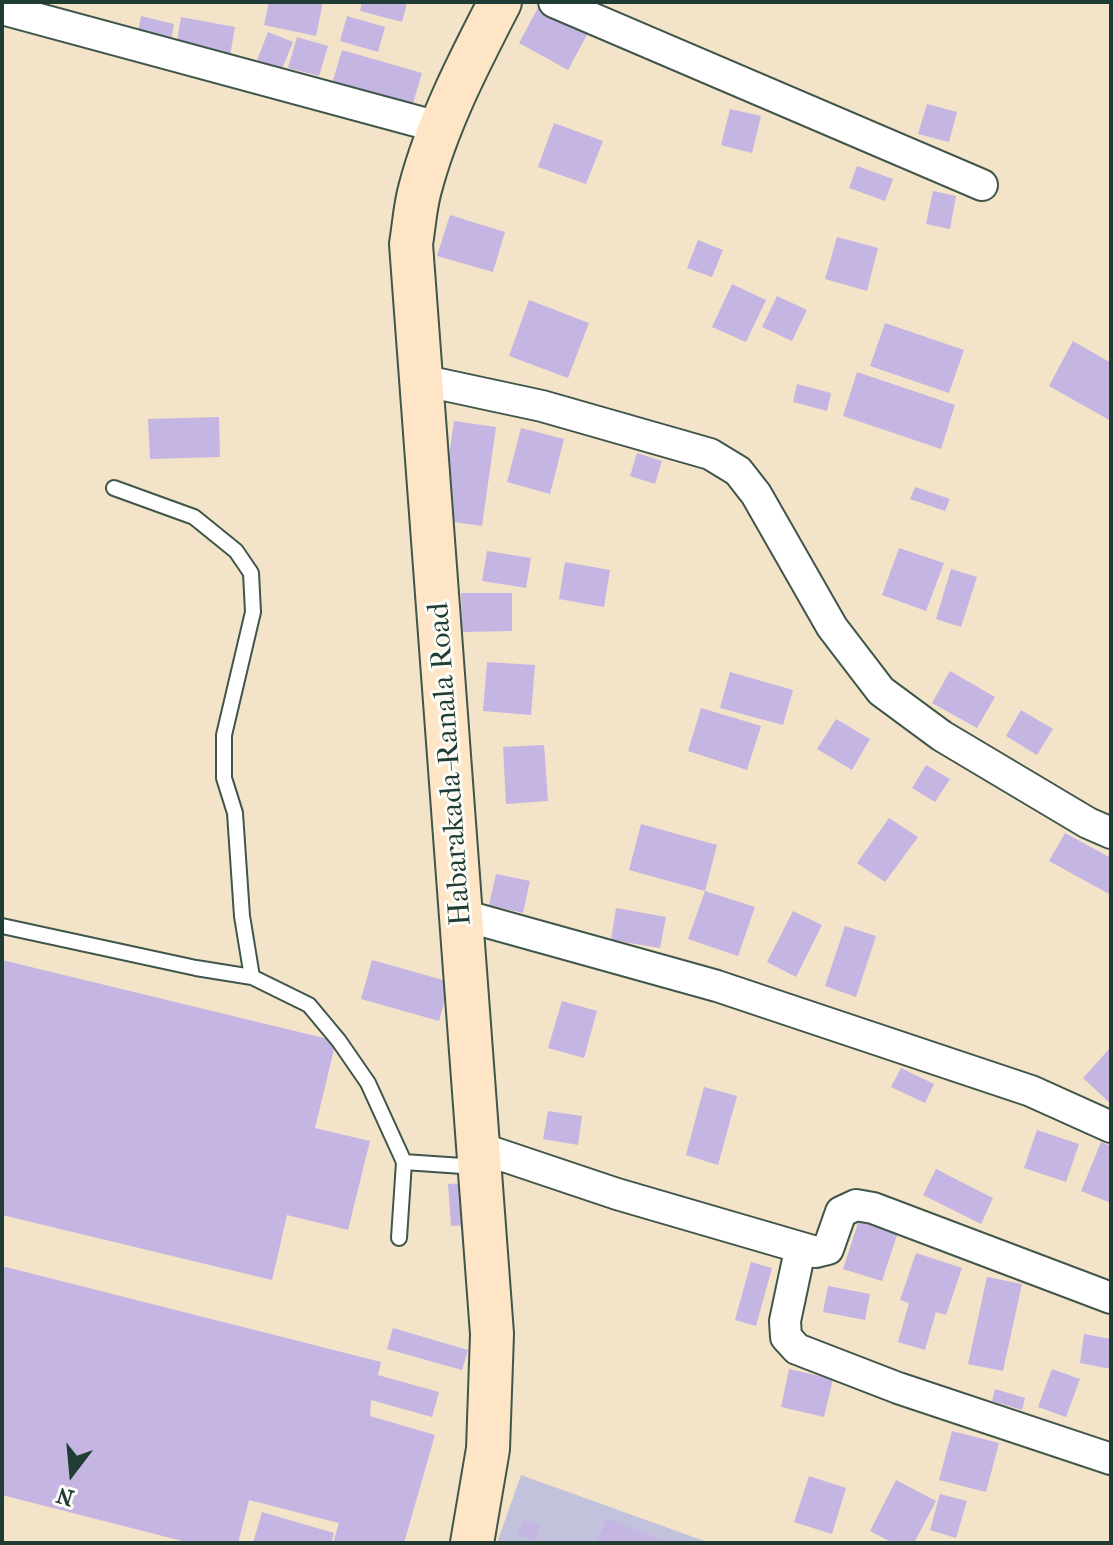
<!DOCTYPE html>
<style>
body{margin:0}
#map{position:relative;width:1113px;height:1545px;overflow:hidden;background:#f3e4c9;font-family:"IM FELL French Canon",serif}
canvas{display:block}
.frame{position:absolute;inset:0;border:4px solid #1f3d34;pointer-events:none}
.north{position:absolute;left:32px;top:1433px;width:80px;height:80px;-webkit-text-stroke:6px #fdfcf7;paint-order:stroke;rotate:196deg;font-size:22px;font-weight:700;line-height:32px;text-align:center;color:#1f3d34}
.north::after{content:'';display:block;margin:auto;width:28px;height:36px;background:#1f3d34;clip-path:polygon(50% 0,100% 100%,50% 72%,0 100%)}
</style>
<div id="map">
<canvas width="1113" height="1545"></canvas>
<div class="frame"></div>
<div class="north">N</div>
</div>
<script>
const ctx = document.querySelector('canvas').getContext('2d');
ctx.lineJoin = 'round';
function fill(path, color) { ctx.fillStyle = color; ctx.fill(path, 'evenodd'); }
function trace(path, color, width, dash) { ctx.strokeStyle = color; ctx.lineWidth = width; ctx.lineCap = dash ? 'butt' : 'round'; ctx.setLineDash(dash || []); ctx.stroke(path); }
function drawText(font, color, halo, rows, align = 'center') {
  ctx.font = font + ' "IM FELL French Canon",serif'; ctx.lineWidth = 6; ctx.setLineDash([]); ctx.textBaseline = 'middle'; ctx.strokeStyle = halo; ctx.fillStyle = color; for (const [text, x, y, turn = 0] of rows) {
    ctx.save(); ctx.translate(x, y); ctx.rotate((+turn || 0) * Math.PI / 180); ctx.textAlign = isNaN(turn) ? turn : align; if (halo) ctx.strokeText(text, 0, 0); ctx.fillText(text, 0, 0); ctx.restore();
  }
}
const industrial = new Path2D(`
 M521,1475L710,1543H497Z`);
const building = new Path2D(`
 M269,2H323L316,36L264,25Z
 M362,2H404L407,3L402,22L360,11Z
 M539,6L588,33L568,70L519,43Z
 M141,16L174,24L170,45L137,37Z
 M347,16L385,27L378,52L340,41Z
 M181,17L235,27L230,56L176,47Z
 M268,32L293,42L282,69L257,60Z
 M297,37L328,46L319,76L288,68Z
 M342,50L422,73L411,110L331,87Z
 M927,104L957,112L949,142L918,134Z
 M730,109L761,116L752,153L721,145Z
 M554,123L603,141L586,184L538,167Z
 M857,166L893,179L885,201L849,188Z
 M933,191L956,196L950,229L926,224Z
 M450,215L505,232L493,272L437,256Z
 M837,237L878,248L867,291L825,279Z
 M698,240L723,250L712,277L687,268Z
 M732,284L766,300L746,342L712,327Z
 M777,296L807,310L792,341L762,327Z
 M529,300L589,323L568,378L509,356Z
 M885,323L964,350L949,393L870,366Z
 M1073,341L1111,363V421L1049,386Z
 M857,372L955,405L941,449L843,416Z
 M797,384L831,393L827,411L793,402Z
 M219,417L220,457L150,459L148,419Z
 M454,421L496,427L482,526L440,520Z
 M521,428L564,439L550,494L507,482Z
 M637,453L662,461L655,484L630,476Z
 M915,487L950,499L945,511L910,499Z
 M899,548L944,563L926,611L882,595Z
 M487,551L531,558L526,588L482,581Z
 M565,562L610,570L604,607L559,599Z
 M951,569L977,577L961,627L936,619Z
 M461,593H512V631L462,632Z
 M487,662L535,665L531,715L483,711Z
 M950,671L995,697L977,728L932,703Z
 M730,672L793,690L783,725L720,708Z
 M701,708L761,726L747,770L688,751Z
 M1021,710L1053,729L1037,755L1006,736Z
 M836,719L870,739L852,770L817,749Z
 M544,745L548,801L506,804L503,747Z
 M926,765L950,779L935,802L912,788Z
 M889,818L918,837L885,882L857,863Z
 M641,824L717,845L705,891L629,870Z
 M1065,833L1111,858V895L1049,861Z
 M496,874L530,881L523,913L489,905Z
 M705,891L755,907L738,956L688,939Z
 M616,908L666,917L660,948L611,940Z
 M793,911L822,925L796,977L767,962Z
 M845,926L876,936L856,997L825,986Z
 M2,960L336,1041L315,1128L370,1141L348,1230L287,1215L272,1280L2,1215Z
 M372,960L450,982L439,1021L361,999Z
 M562,1001L597,1011L584,1058L548,1048Z
 M1111,1047V1104L1083,1078Z
 M901,1068L934,1084L925,1103L891,1087Z
 M704,1087L737,1096L718,1165L686,1155Z
 M548,1111L582,1116L578,1145L543,1139Z
 M1037,1130L1079,1144L1066,1182L1024,1168Z
 M1101,1142L1111,1146V1203L1081,1191Z
 M936,1169L993,1198L981,1224L923,1195Z
 M467,1183L470,1225L451,1226L448,1184Z
 M861,1214L900,1226L882,1281L843,1269Z
 M916,1253L962,1268L946,1315L936,1312L925,1350L898,1342L909,1303L900,1300Z
 M751,1262L772,1268L756,1326L735,1320Z
 M2,1266L381,1362L378,1375L439,1392L432,1417L371,1400L370,1416L435,1435L404,1543H333L339,1523L249,1500L238,1543H190L2,1495Z
 M987,1277L1022,1284L1003,1371L968,1364Z
 M828,1286L870,1294L865,1320L823,1312Z
 M393,1328L468,1350L462,1370L387,1349Z
 M1084,1334L1111,1339V1369L1080,1363Z
 M789,1369L833,1379L824,1417L781,1407Z
 M1052,1369L1080,1379L1066,1417L1038,1407Z
 M995,1389L1025,1398L1022,1410L992,1401Z
 M952,1431L999,1443L986,1492L939,1480Z
 M809,1476L846,1488L832,1534L794,1522Z
 M896,1480L936,1501L914,1543H893L870,1531Z
 M940,1494L967,1501L956,1538L930,1530Z
 M262,1512L334,1533L331,1543H253Z
 M607,1518L669,1543H597Z
 M523,1520L540,1526L535,1541L518,1535Z`);
const service = new Path2D(`
 M114,488L194,517L236,551L251,573L253,612L224,735V778L235,813L242,916L252,977
 M2,926L196,968L252,977L309,1005L339,1041L368,1083L404,1162L477,1167
 M399,1238L404,1162`);
const minor = new Path2D(`
 M554,2L982,185
 M2,9L442,128
 M421,380L542,406L710,454L738,471L756,494L832,627L881,691L942,736L1088,823L1111,833
 M462,915L717,986L1031,1091L1111,1127
 M480,1148L617,1194L816,1252L828,1249L841,1212L856,1205L873,1208L1111,1298
 M800,1250L785,1321L786,1337L797,1349L898,1388L1111,1459`);
const secondary = new Path2D(`
 M472,1543L488,1449L492,1334L411,244C414,226 415,207 420,189C437,124 469,62 500,2`);
const streetNames = [
 ["Habarakada-Ranala Road",451,764,-94]
];
fill(industrial, '#c2c2dc');
fill(building, '#c4b5e3');
trace(service, '#3f564a', 18);
trace(minor, '#3f564a', 34);
trace(secondary, '#3f564a', 46);
trace(service, '#fff', 14);
trace(minor, '#fff', 30);
trace(secondary, '#fde5c5', 42);
drawText('30px', '#1f3d34', '#fdfcf7', streetNames);
</script>
